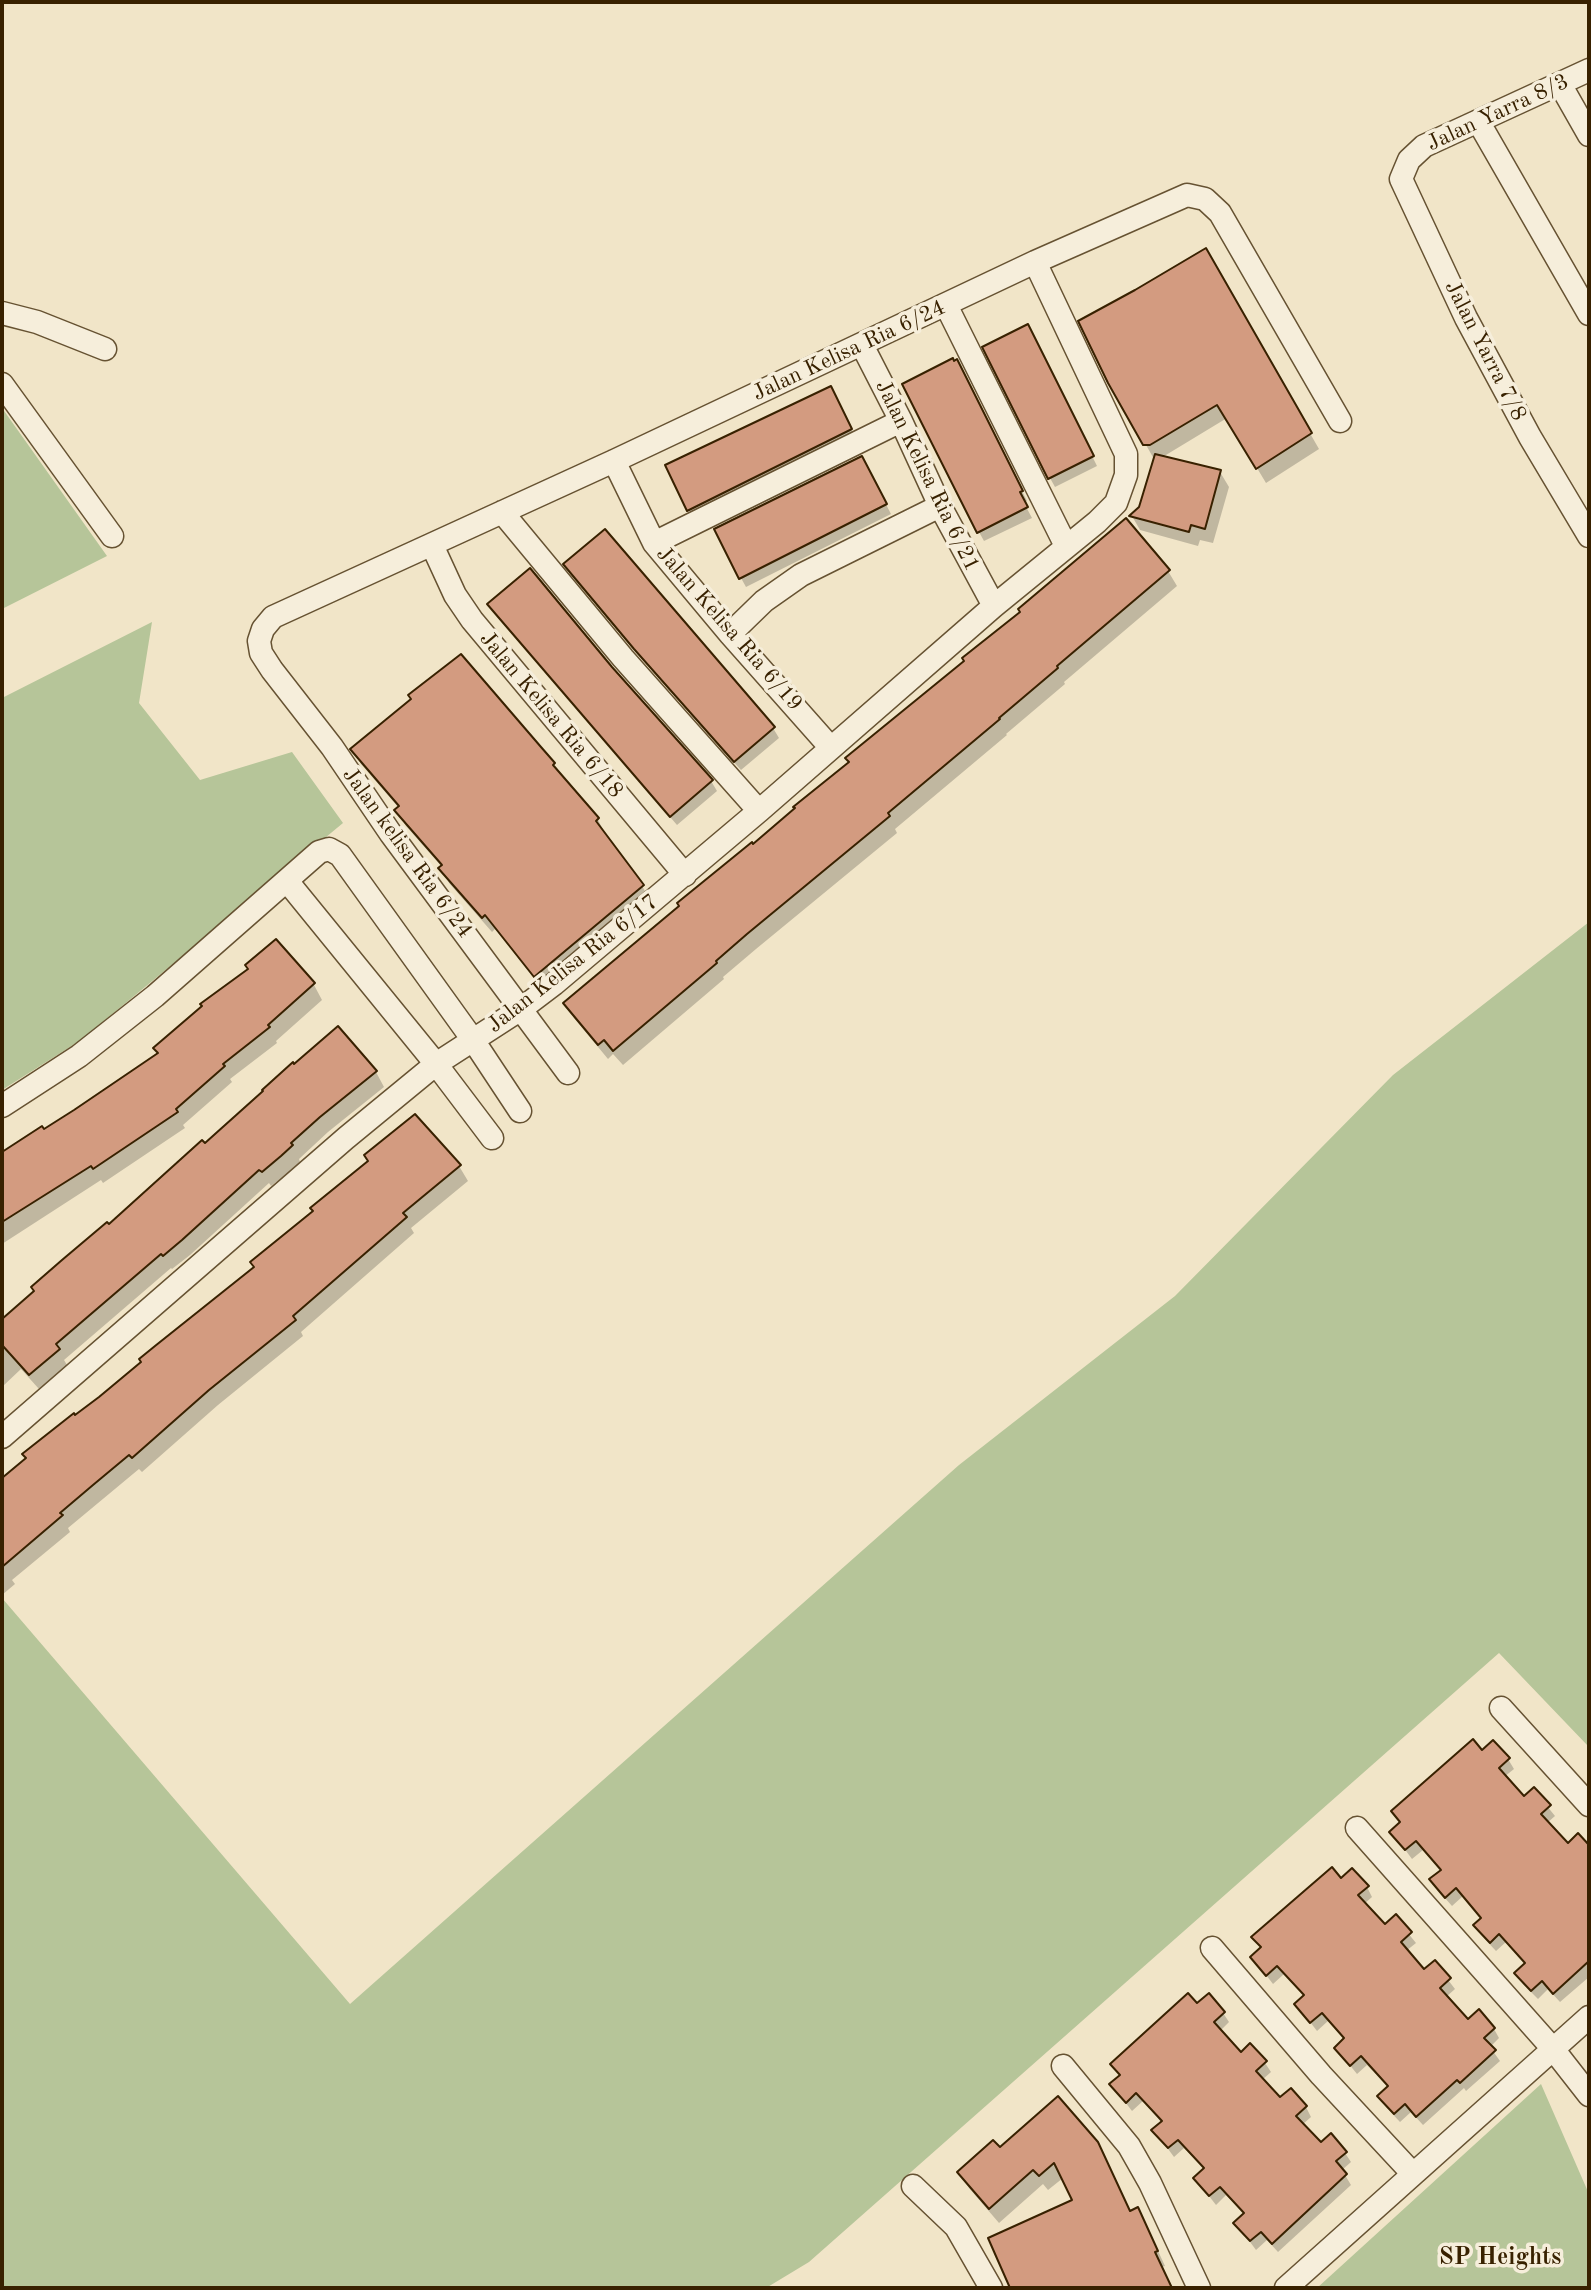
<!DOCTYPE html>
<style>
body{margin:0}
#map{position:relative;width:1591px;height:2290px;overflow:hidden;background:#f1e5c8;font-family:"Old Standard TT",serif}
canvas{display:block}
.frame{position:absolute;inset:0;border:4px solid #382100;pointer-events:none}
</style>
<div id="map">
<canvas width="1591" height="2290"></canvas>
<div class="frame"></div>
</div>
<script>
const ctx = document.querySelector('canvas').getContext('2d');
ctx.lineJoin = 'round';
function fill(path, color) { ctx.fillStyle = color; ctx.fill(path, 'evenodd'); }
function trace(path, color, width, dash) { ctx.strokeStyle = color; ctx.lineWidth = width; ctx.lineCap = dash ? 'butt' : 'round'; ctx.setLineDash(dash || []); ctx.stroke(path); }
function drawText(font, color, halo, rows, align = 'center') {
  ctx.font = font + ' "Old Standard TT",serif'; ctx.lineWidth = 7; ctx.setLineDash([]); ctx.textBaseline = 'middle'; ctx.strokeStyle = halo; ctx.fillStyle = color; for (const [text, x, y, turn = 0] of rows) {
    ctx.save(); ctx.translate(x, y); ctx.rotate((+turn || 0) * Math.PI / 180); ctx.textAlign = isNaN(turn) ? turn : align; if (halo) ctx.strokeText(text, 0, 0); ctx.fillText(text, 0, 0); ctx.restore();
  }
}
const green = new Path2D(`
 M2,408L107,556L2,609Z
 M152,622L139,703L200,780L292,752L343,823L81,1040L2,1090V698Z
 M1589,922L1588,1746L1499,1653L809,2262L766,2288H2V1598L350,2004L959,1465L1175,1296L1393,1075Z
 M1541,2084L1589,2194V2288H1317Z`);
const shadow = new Path2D(`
 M1205,250L1319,449L1266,483L1227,418L1161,458L1220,472L1229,487L1213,543L1200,540L1198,546L1140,530L1132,516L1141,508L1154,459L1110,382Z
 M1033,337L1097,466L1055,487L1050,478Z
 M962,371L1027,501L1024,503L1032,518L984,541L979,532Z
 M836,398L856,440L694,520L667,466Z
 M867,468L891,514L746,587L741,578Z
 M604,532L773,728L779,738L741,770L642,659L572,574L566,565Z
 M1168,571L1177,586L1064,682L1065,684L1006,734L1007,735L895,829L897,833L756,949L723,977L724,979L623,1065L613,1054L608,1059L574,1018L565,1003Z
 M490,604L611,668L711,781L717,791L677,825L495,614Z
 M353,749L553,764L561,778L598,820L606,835L605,836L642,886L651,901L544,990L495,929L492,932L449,883L442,867L406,826L397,810L399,808L361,764Z
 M276,941L314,985L322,1000L276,1041L277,1043L230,1079L232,1082L183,1125L185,1128L103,1183L101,1180L2,1244V1154L44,1132L160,1055L250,970Z
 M337,1028L376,1072L384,1087L328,1132L299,1159L300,1162L289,1172L271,1186L269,1183L190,1255L172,1269L171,1268L64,1360L67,1365L39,1389L21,1369L2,1387V1322Z
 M459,1166L468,1181L411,1228L414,1233L301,1332L303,1336L218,1405L142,1472L139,1469L68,1528L70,1532L12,1580L15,1584L2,1595V1480L75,1418Z
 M1482,1753L1508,1759L1514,1769L1504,1777L1524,1799L1534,1790L1555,1816L1547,1823L1567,1846L1589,1848V1977L1560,2002L1548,1989L1538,1999L1522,1983L1517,1973L1526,1964L1506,1942L1496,1951L1481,1935L1475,1925L1482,1919L1463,1896L1452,1906L1437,1889L1432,1879L1442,1871L1423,1850L1412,1859L1392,1832L1401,1824L1393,1812Z
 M1341,1880L1367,1887L1372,1897L1364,1904L1384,1927L1395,1917L1416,1943L1406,1951L1424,1972L1435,1963L1455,1989L1446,1997L1468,2022L1494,2029L1499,2038L1490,2047L1500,2061L1466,2091L1464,2088L1423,2125L1411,2112L1400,2122L1385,2106L1380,2096L1389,2088L1367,2065L1357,2074L1336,2048L1345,2040L1328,2021L1317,2031L1297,2005L1305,1997L1284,1974L1273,1984L1253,1958L1262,1949L1254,1937Z
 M1197,2006L1223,2013L1229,2022L1220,2031L1240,2055L1265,2063L1271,2072L1262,2080L1280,2100L1306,2107L1311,2117L1302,2125L1320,2145L1345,2153L1351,2162L1342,2170L1351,2185L1278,2252L1267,2240L1256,2250L1236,2223L1245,2215L1226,2195L1216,2205L1195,2178L1205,2170L1184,2148L1174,2157L1154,2130L1162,2123L1143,2101L1132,2111L1112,2085L1121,2077L1113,2064Z
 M1000,2150L1106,2159L1131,2213L1138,2210L1146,2225L1165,2266L1162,2267L1172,2288H1013L1074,2201L1063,2178L1048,2190L1043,2184L999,2223L969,2188L960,2173Z`);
const building = new Path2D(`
 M1206,248L1312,433L1256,469L1217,405L1150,445H1143L1108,383L1078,321L1135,290Z
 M1028,324L1094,456L1048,479L982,347Z
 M953,358L954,361L957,359L1023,491L1020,492L1028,507L977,533L902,384Z
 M831,386L852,429L687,511L665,465Z
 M1155,454L1221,470L1205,529L1191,525L1189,532L1129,516L1139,507Z
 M862,456L887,504L739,579L714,529Z
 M1126,518L1170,570L1057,666L1058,668L999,718L1000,719L888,813L890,816L747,934L716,961L717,963L613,1051L604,1040L598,1045L563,1003L679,906L677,903L693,890L752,842L753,844L795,808L793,807L849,762L845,758L964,661L962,658L1020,612L1018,609Z
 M605,529L775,727L734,762L634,649L563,564Z
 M530,568L612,667L713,780L670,817L487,604Z
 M461,654L541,747L555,763L553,765L599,818L596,821L644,885L534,977L485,915L482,918L438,868L442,865L394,810L399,806L350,749L411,699L408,695Z
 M276,939L315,983L268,1025L270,1027L223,1064L225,1066L176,1109L178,1112L93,1169L91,1166L2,1222V1152L42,1126L44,1129L74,1110L158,1053L153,1048L202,1006L200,1004L248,969L245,965Z
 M338,1026L377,1071L320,1117L291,1143L293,1145L281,1156L262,1172L259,1170L182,1240L163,1256L161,1254L56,1344L60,1349L29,1375L2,1345V1319L34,1291L31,1287L62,1260L107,1222L109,1224L202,1140L205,1143L263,1091L262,1090L293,1062L294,1064Z
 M415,1114L461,1165L403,1213L407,1217L293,1316L296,1320L209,1390L132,1458L129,1455L93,1485L60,1513L63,1515L2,1567V1478L26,1458L22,1454L74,1413L75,1415L99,1397L141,1362L139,1359L155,1346L254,1267L250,1262L313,1211L310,1208L368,1161L364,1155Z
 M1473,1739L1482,1750L1493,1740L1510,1758L1499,1768L1524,1796L1534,1787L1551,1805L1541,1814L1568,1843L1578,1833L1589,1845V1961L1553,1994L1542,1981L1531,1991L1514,1973L1525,1963L1499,1934L1490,1943L1473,1925L1481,1918L1456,1888L1445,1898L1429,1879L1441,1870L1416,1841L1405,1850L1389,1832L1400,1822L1391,1811Z
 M1332,1867L1341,1878L1352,1868L1369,1886L1358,1895L1385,1924L1396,1914L1412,1932L1401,1942L1424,1969L1435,1960L1451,1978L1440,1988L1468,2019L1479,2009L1495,2028L1484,2038L1496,2050L1460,2083L1457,2080L1416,2117L1405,2104L1394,2114L1377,2096L1388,2086L1361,2056L1350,2066L1334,2048L1344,2038L1322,2013L1310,2023L1294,2004L1304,1995L1277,1966L1266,1976L1250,1957L1261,1947L1251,1937Z
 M1188,1993L1197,2003L1209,1993L1225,2012L1214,2022L1241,2052L1250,2043L1267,2061L1256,2071L1280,2097L1291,2088L1307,2106L1296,2116L1321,2142L1331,2133L1347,2152L1336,2161L1347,2174L1272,2244L1261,2232L1250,2241L1233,2223L1244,2213L1220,2187L1209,2196L1193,2178L1204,2168L1178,2140L1168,2148L1151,2130L1162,2121L1136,2093L1126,2103L1109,2084L1120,2075L1110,2064Z
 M1058,2096L1098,2142L1130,2211L1138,2207L1158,2251L1155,2252L1172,2288H1010L988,2238L1072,2200L1054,2163L1039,2176L1033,2170L989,2209L957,2172L993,2140L1000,2147Z`);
const minor = new Path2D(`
 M1589,70L1424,146L1409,160L1401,179L1466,318L1530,437L1589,536
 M1560,84L1589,135
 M1478,121L1589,314
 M946,305L1066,546
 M2,313L37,322L105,349
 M862,345L901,421L940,506L994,606
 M2,384L112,536
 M614,461L654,543L730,634L831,748
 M502,512L623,658L759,811
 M654,543L901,421
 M432,545L455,595L472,620L685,875
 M730,634L764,601L801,575L940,506
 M287,881L436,1064L492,1138
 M568,1073L391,834L332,747L272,670L261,653L259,641L263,629L273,617L614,461L1035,262L1187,195L1205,199L1220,213L1340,421
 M2,1106L79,1056L155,996L319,852L329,849L340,855L473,1040L520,1111
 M2,1437L346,1138L436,1064L521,1009L554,984L759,811L994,606L1097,522L1116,503L1126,475V454L1035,262
 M1501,1708L1589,1805
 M1357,1828L1553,2049L1589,2095
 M1212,1948L1321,2075L1413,2174
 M1063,2066L1129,2146L1150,2183L1199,2288
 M913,2186L956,2227L991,2288
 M1286,2288L1589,2017`);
const streetNames = [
 ["Jalan Yarra 8/3",1498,113,-25],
 ["Jalan Kelisa Ria 6/24",849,351,-25],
 ["Jalan Yarra 7/8",1485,351,63],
 ["Jalan Kelisa Ria 6/21",927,476,64],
 ["Jalan Kelisa Ria 6/19",729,629,49],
 ["Jalan Kelisa Ria 6/18",551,715,50],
 ["Jalan kelisa Ria 6/24",407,853,54],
 ["Jalan Kelisa Ria 6/17",573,964,-38]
];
const neighbourhoodNames = [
 ["SP Heights",1500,2258]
];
fill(green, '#b6c599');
fill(shadow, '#0003');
fill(building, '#d39b80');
trace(building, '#382100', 2);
trace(minor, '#665232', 25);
trace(minor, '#f6eedb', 22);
drawText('22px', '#382100', '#f6eedb', streetNames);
drawText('bold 24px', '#382100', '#f6eedb', neighbourhoodNames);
</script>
